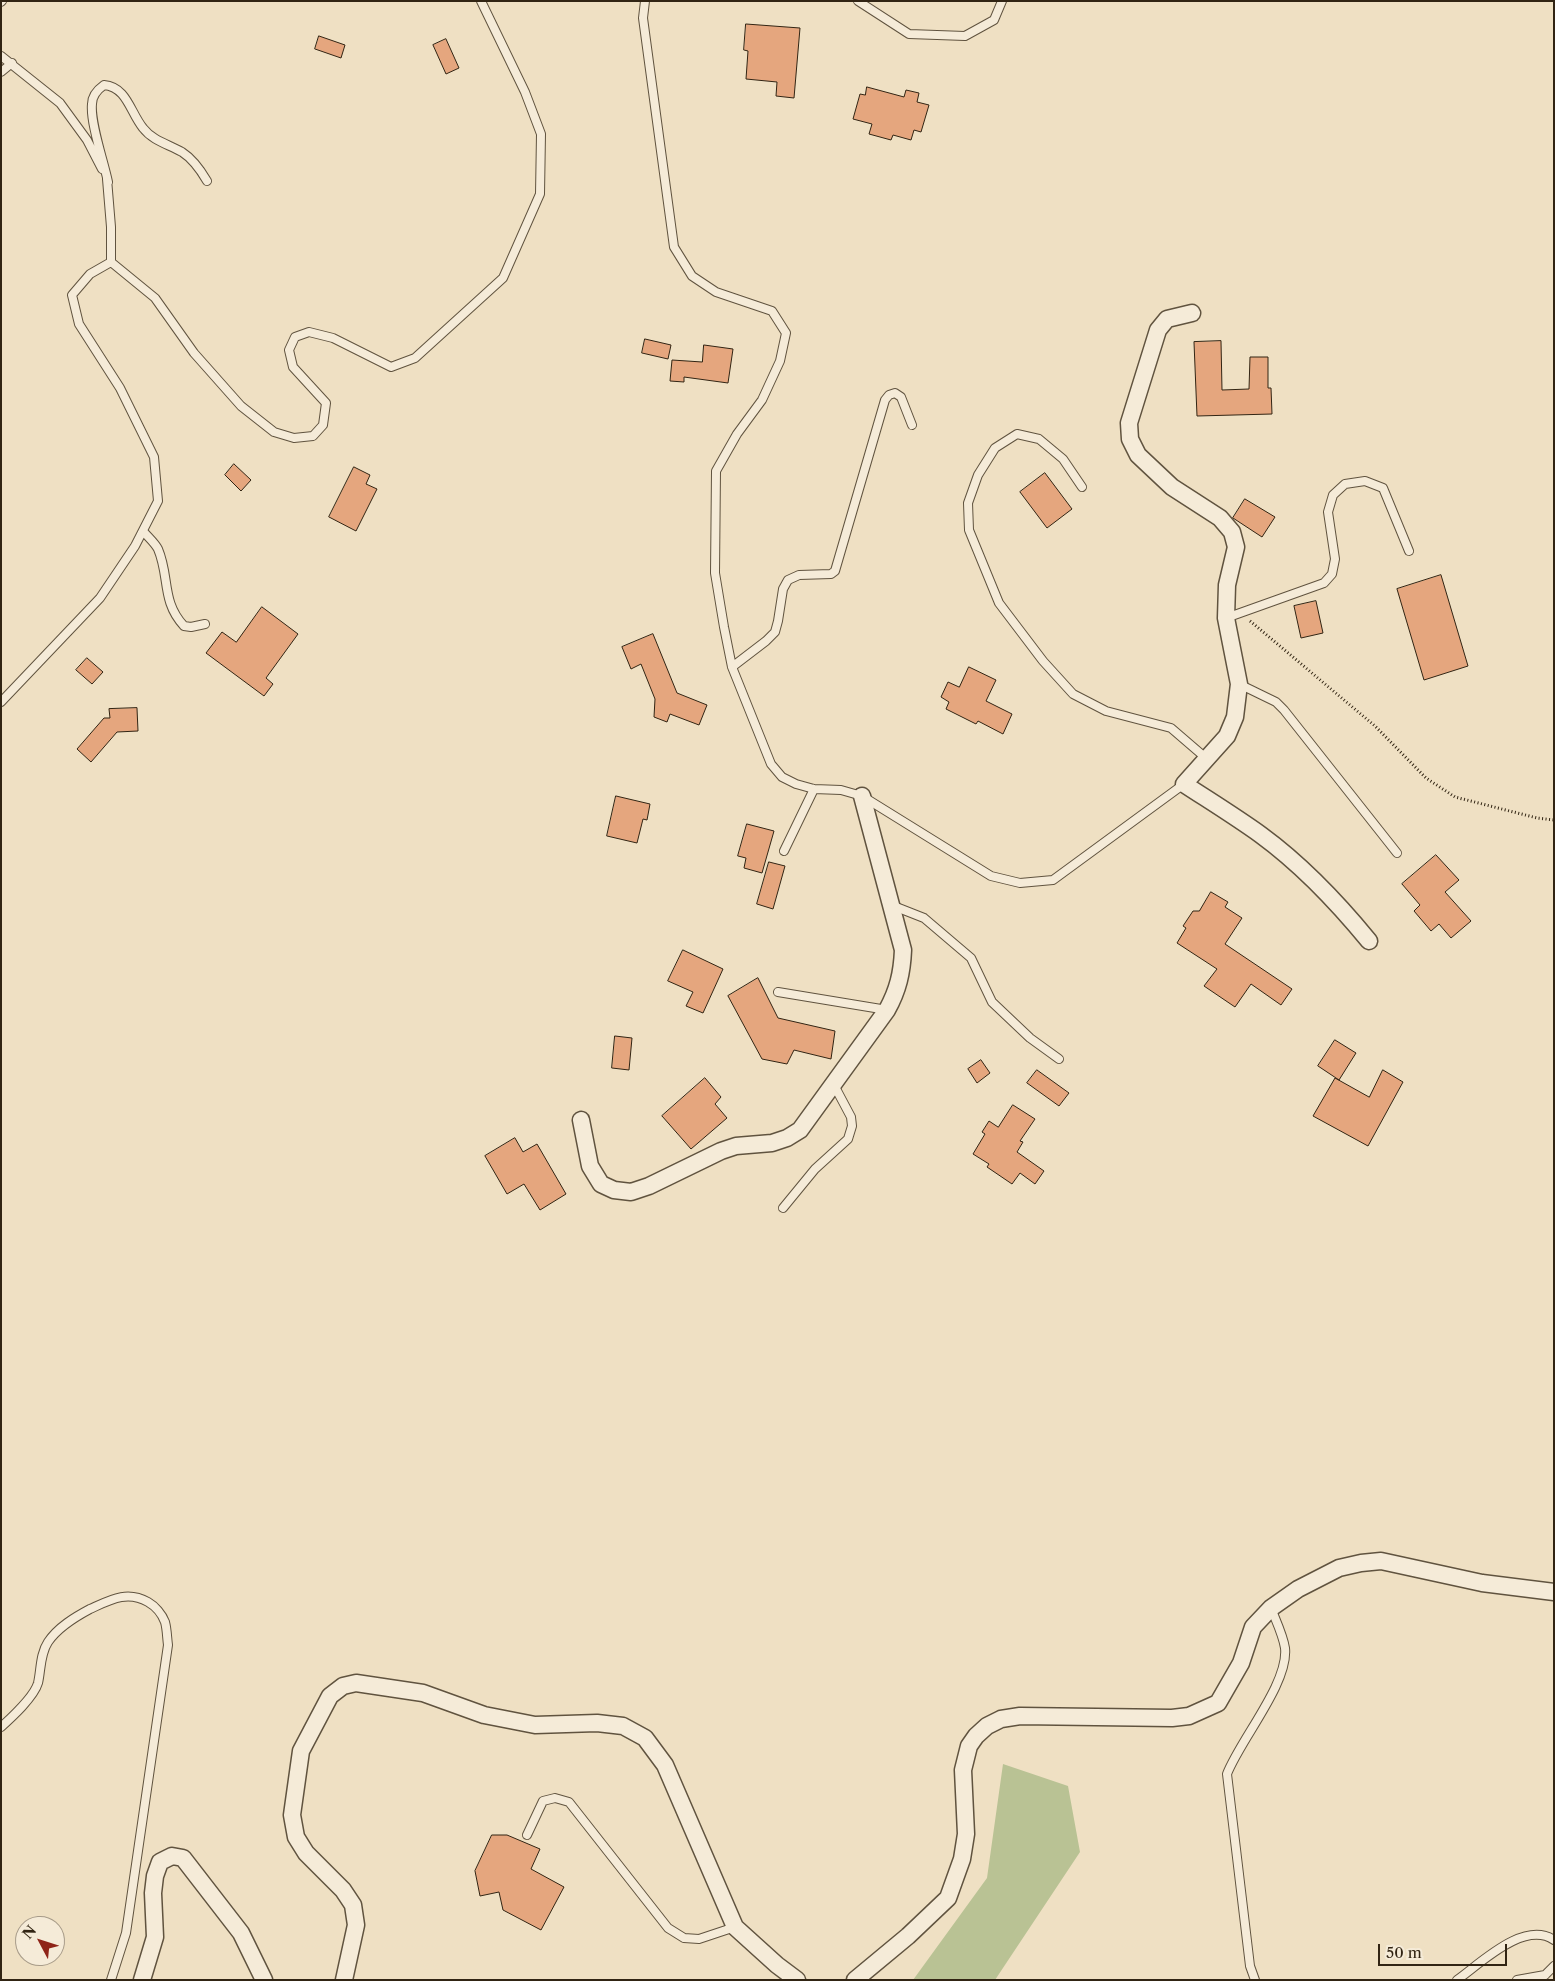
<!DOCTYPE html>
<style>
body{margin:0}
#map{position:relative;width:1555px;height:1981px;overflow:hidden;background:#efe0c3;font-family:"Libre Caslon Text",serif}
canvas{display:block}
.frame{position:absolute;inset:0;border:2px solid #312413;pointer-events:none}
.north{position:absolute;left:15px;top:1916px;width:50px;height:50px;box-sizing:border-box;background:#f5ebd8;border:1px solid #a79b89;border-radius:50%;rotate:310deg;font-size:14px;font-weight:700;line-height:20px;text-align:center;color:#312413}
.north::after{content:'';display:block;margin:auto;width:18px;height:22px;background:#8f2418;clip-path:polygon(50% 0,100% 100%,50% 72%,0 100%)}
.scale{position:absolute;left:1378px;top:1944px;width:129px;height:22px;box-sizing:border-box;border:2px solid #312413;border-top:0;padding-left:6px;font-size:15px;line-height:18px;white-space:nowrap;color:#312413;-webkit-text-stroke:4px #f5ebd8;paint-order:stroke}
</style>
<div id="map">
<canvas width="1555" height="1981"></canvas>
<div class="frame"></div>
<div class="north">N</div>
<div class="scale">50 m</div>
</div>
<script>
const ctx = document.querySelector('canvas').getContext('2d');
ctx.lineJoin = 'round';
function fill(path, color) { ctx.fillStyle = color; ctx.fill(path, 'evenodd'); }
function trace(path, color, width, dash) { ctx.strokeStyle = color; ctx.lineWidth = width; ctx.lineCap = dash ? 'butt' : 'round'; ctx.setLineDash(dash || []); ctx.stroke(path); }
const green = new Path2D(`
 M1003,1764L1068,1786L1080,1852L995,1980H913L987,1878Z`);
const building = new Path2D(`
 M746,24L800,28L794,98L776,96L777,82L746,79L748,51L744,50Z
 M319,36L345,45L341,58L315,49Z
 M446,39L459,68L446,74L433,45Z
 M867,87L904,97L906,90L919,93L917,102L929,105L921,132L914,130L911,140L893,135L891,140L869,134L872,124L853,119L860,94L865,95Z
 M645,339L671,345L668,359L642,353Z
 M1221,341L1222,390L1249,389L1250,357H1268V388H1271L1272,414L1197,416L1194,342Z
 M704,345L733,349L728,383L684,377V382L670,381L672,360L702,362Z
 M234,464L251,480L241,491L225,475Z
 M354,467L370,475L366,484L377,489L356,531L329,517Z
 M1045,473L1072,509L1047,528L1020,492Z
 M1245,499L1275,517L1262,537L1233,518Z
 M1441,575L1468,666L1424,680L1397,589Z
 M1316,601L1323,633L1301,638L1294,606Z
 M262,607L298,634L266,678L273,684L264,696L206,653L222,632L236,642Z
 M653,634L677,693L707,705L699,725L670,714L667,722L654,717L655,699L641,664L631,669L622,647Z
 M87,658L103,672L92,684L76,670Z
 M969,667L996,680L986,701L1012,714L1003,734L978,721L976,724L946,709L949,702L941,697L948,682L959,687Z
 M137,708L138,731L117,732L91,762L77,749L104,718H110L109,709Z
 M616,796L650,804L647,820L643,819L637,843L607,836Z
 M747,824L774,831L762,873L744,868L746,858L738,856Z
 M1436,855L1459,880L1445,892L1471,921L1451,938L1439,924L1431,931L1414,911L1420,905L1402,884Z
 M769,862L785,866L773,909L757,904Z
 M1211,892L1228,902L1225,907L1242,918L1225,944L1292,989L1281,1005L1251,984L1235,1007L1204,986L1217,969L1177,943L1186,928L1183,926L1193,911H1199Z
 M683,950L723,969L703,1013L686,1006L693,992L668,981Z
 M758,978L778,1018L835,1031L831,1059L794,1050L787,1064L762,1059L728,996Z
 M615,1036L632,1038L629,1070L612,1068Z
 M1335,1040L1356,1053L1339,1080L1318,1066Z
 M981,1060L990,1073L977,1083L968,1069Z
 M1037,1070L1069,1093L1059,1106L1027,1083Z
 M1383,1070L1403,1082L1368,1146L1313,1116L1335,1078L1369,1097Z
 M705,1078L721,1097L715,1104L727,1118L691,1149L662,1116Z
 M1013,1105L1035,1119L1020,1141L1023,1142L1017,1152L1044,1171L1035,1184L1020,1173L1012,1184L987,1167L989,1164L973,1154L985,1134L982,1132L989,1121L998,1127Z
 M515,1138L523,1152L537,1144L566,1194L540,1210L524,1184L507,1194L485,1156Z
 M492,1835H507L540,1849L531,1869L564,1887L541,1930L503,1910L499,1892L480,1896L475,1871Z`);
const path = new Path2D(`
 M1250,621L1375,726L1426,778L1455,797L1537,818L1554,820`);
const service = new Path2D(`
 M645,1L643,18L674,247L692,276L716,292L772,311L786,333L780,361L762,400L737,434L716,471L715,573L724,627L732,667L771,764L782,777L796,784L814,789L841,790L862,796L991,876L1020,883L1053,880L1184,784
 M858,1L909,34L965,36L994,20L1002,1
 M1,2L2,1
 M1,56L60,103L87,140L102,169
 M1,72L12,63
 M107,179L111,227V262
 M108,182C104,162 90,123 92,104C92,96 97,90 104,85C127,87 130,112 143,128C153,141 168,144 182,152C193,159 200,169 207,181
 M1082,487L1063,459L1039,439L1017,434L995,448L978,475L968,503L969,530L999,603L1043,661L1073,694L1106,711L1171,728L1207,759
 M143,531C148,537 155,543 158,549C170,577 161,601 184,626L191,627L205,624
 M1226,618L1324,583L1332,574L1335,559L1328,512L1333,495L1345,484L1365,481L1383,488L1409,551
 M732,667L766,641L775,632L778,621L783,589L788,580L799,575L831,574L835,571L885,400L889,395L895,393L901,397L912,425
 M1239,684L1276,702L1284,710L1397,853
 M1,702L100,598L135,546L158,501L154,457L120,388L79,324L72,295L90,274L111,262L155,298L194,353L241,406L274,432L294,438L313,436L323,425L326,403L293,367L289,350L295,337L309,332L333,338L391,367L415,358L503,278L540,194L541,134L525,92L481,1
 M784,851L814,789
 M891,905L924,918L971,958L992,1002L1030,1038L1059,1059
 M778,992L887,1010
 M783,1208L815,1169L848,1139L852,1126L851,1117L834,1085
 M1,1727C12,1717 34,1697 38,1683C41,1670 40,1654 48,1642C58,1627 75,1617 90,1609C110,1600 127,1590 148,1602C155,1606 162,1614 165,1622C167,1629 167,1638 168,1645L126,1933L111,1980
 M527,1835L543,1801L555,1798L569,1802L668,1928L684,1938L699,1939L735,1927
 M1542,1978L1554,1966
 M1255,1980L1250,1966L1227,1774C1240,1740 1289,1683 1285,1648C1283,1635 1276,1621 1271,1608
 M1457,1980C1481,1963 1524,1920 1554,1940
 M1517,1980L1545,1975`);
const minor = new Path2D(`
 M1192,313L1167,319L1158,330L1129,423L1130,439L1138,455L1172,487L1220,518L1232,532L1236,547L1227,585L1226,618L1239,684L1235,717L1227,736L1184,784C1210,801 1236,817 1261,835C1302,865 1337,902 1369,941
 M581,1120L590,1166L601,1184L614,1190L631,1192L649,1186L721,1151L736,1146L772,1143L787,1138L800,1130L887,1010C898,990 902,973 903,950L862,796
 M142,1980L155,1937L153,1893L155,1876L160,1862L172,1856L183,1858L241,1933L264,1980
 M344,1980L356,1925L353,1905L343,1890L306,1853L296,1837L292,1815L301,1751L330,1696L343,1686L356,1683L423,1693L484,1715L535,1725L597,1723L623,1726L645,1738L665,1765L735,1927L777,1965L797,1980
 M855,1980L908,1936L948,1898L962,1859L966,1834L963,1770L969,1746L976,1736L987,1726L1001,1719L1020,1716L1172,1718L1189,1716L1218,1703L1241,1663L1253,1627L1271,1608L1298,1589L1339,1568L1361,1563L1381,1561L1482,1583L1554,1592`);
fill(green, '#b9c294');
fill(building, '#e5a67e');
trace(building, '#312413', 1);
trace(service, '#60533f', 10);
trace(minor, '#60533f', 19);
trace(path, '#312413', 3, [1, 2.5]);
trace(service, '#f5ebd8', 8);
trace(minor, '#f5ebd8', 16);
</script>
